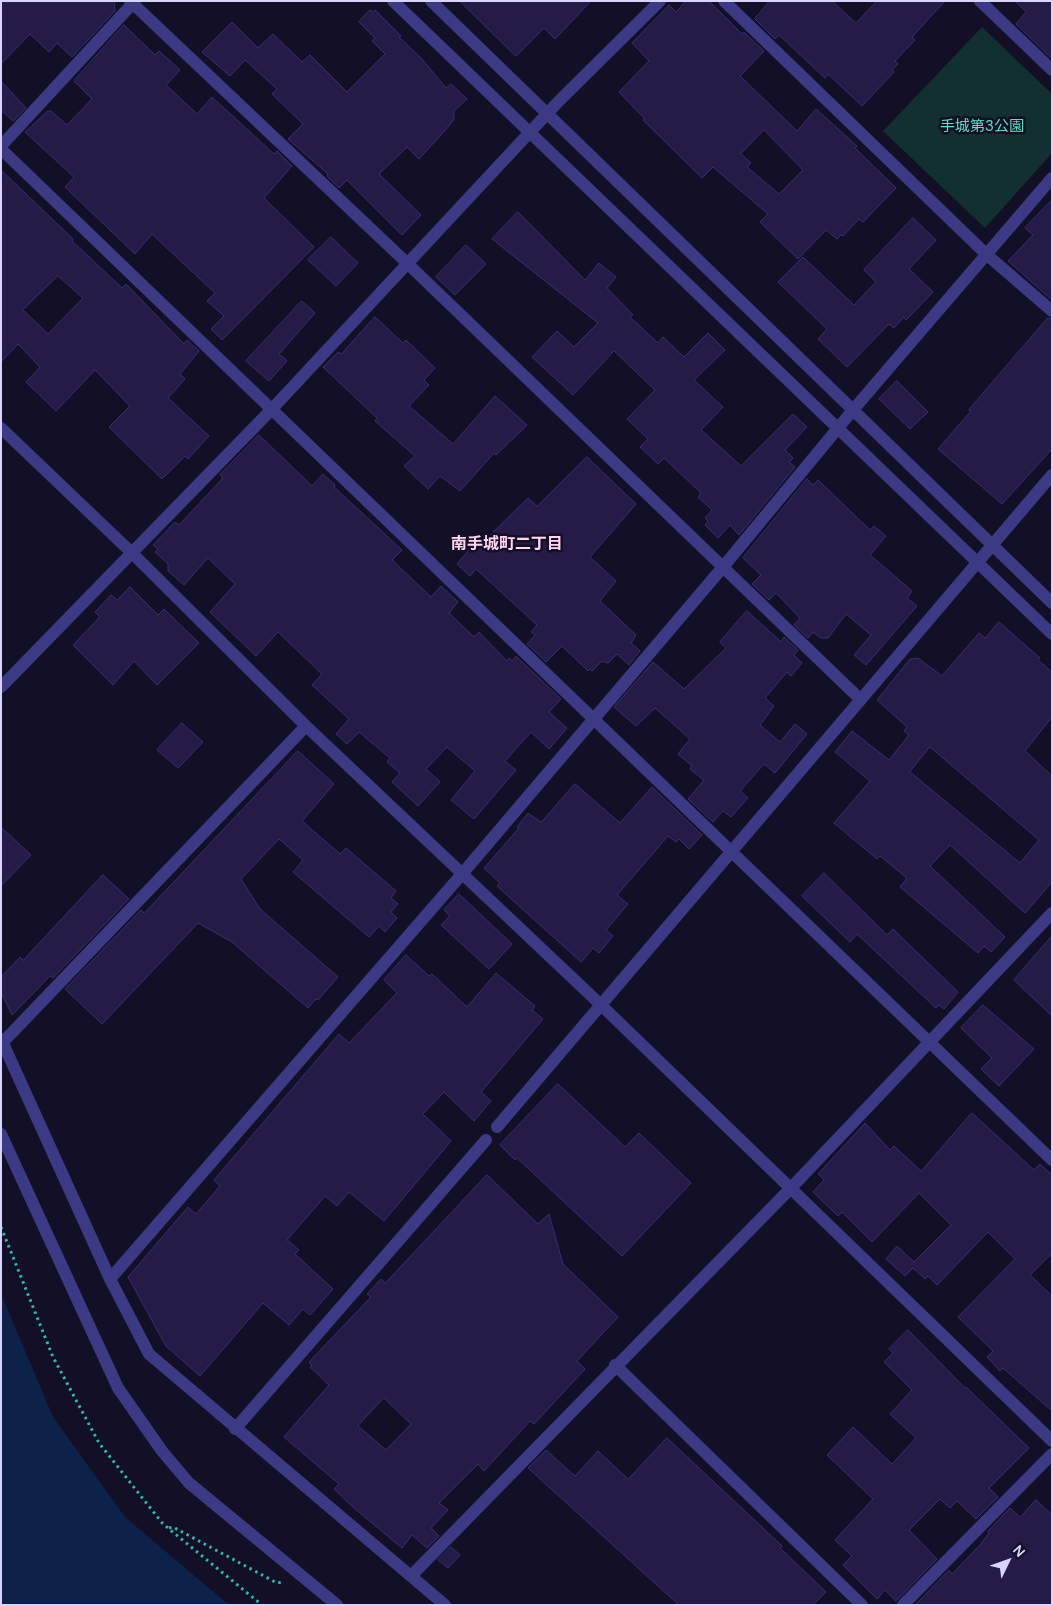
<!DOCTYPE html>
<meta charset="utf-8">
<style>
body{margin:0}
#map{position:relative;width:1053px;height:1606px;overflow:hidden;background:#130f26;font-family:"DM Sans",sans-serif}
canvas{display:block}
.frame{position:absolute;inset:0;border:2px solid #d9d4ff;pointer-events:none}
.north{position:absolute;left:983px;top:1536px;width:50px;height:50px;-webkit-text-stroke:4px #130f26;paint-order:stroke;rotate:48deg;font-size:14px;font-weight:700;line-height:20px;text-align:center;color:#d9d4ff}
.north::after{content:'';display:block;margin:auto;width:18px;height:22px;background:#d9d4ff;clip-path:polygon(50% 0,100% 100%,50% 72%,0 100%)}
</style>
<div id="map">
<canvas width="1053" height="1606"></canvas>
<div class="frame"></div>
<div class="north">N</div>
</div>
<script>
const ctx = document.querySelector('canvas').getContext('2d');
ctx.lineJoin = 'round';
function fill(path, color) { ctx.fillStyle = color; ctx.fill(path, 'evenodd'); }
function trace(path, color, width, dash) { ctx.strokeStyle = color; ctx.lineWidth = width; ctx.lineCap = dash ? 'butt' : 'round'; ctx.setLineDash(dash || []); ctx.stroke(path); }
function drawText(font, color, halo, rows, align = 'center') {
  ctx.font = font + ' "DM Sans","Noto Sans JP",sans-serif'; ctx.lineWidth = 5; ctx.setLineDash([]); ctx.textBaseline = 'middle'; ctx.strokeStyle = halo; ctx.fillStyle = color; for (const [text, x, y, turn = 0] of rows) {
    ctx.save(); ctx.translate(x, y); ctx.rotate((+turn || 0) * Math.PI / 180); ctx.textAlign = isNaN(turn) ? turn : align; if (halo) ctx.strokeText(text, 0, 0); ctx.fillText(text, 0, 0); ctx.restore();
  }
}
const green = new Path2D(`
 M982,27L1052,94V153L985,228L883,131Z`);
const water = new Path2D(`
 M1,1294L53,1417L125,1517L229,1605H1Z`);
const building = new Path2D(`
 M1,1H114L115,11L72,57L57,43L49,52L30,34L1,64Z
 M460,1H591L555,39L544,28L516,56Z
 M686,1H709L742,34L744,32L764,51L740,76L797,131L816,109L857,146L855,148L896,188L863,222L859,219L843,236L841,235L837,239L826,230L798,259L760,222L768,214L713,167L702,178L643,120L645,119L619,92L649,61L632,43L669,5L676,12ZM764,130L803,170L779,194L747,167L751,163L741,154Z
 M770,1H832L856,23L877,1H945L912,37L915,40L895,61L898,64L892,70L894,72L862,106L828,74L825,78L779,35L775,39L755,19Z
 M1015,1H1052V59L1016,24L1026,12Z
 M370,10L373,12L375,10L401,36L399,37L422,59L446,88L451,84L467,99L454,111V119L449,126L419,159L407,147L379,174L421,215L402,235L347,180L339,188L327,176L328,174L288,139L303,124L272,94L277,89L245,60L230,76L202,52L232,22L258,48L273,34L302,62L310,55L347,92L385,54L372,41L375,38L359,22Z
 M124,25L155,55L159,51L180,70L166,85L197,114L212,97L274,154L277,151L292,166L264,198L314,247L222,340L211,329L224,316L207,301L215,293L152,234L135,254L65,187L74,177L25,132L48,111H51L67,125L92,99L74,81Z
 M1,81L26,108L13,121L1,110Z
 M1,170L73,239L72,241L122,288L126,284L184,344L187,340L199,351L180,374L185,379L168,398L209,436L188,459L185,456L162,479L109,427L130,406L95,370L56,411L26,382L40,367L18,344L1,362ZM58,276L83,298L48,334L23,310Z
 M1052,200V300L1008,261L1033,235L1025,228Z
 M518,212L585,280L599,263L616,277L607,288L633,315L630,317L658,343L663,337L684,357L708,333L725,350L694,380L723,407L701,430L741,466L793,414L807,427L785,450L793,458L789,462L795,467L739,535L730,525L718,538L705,525L708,521L705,518L712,510L698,497L701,493L664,458L658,464L640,447L648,439L627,419L655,390L614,351L573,395L532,357L557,331L574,347L598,323L492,239Z
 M913,218L936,240L909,269L933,292L906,320L904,317L894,328L889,324L847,367L818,339L827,329L778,282L803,257L854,305L876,282L864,270Z
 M331,237L358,263L336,286L308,260Z
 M466,245L486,264L455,295L436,277Z
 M302,301L315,313L279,354L287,361L269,381L246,361Z
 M375,317L403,343L406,340L435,368L424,380L429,385L409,406L453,444L495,396L527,425L496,455L494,453L460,491L440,476L428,489L404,466L415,456L375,421L377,418L323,367L338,352L341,354Z
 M1048,318L1052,319V449L1002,504L938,449L971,411L969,410Z
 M897,381L928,412L910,429L879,399Z
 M259,435L312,486L323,474L335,485L334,487L402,550L392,560L431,597L441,586L458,602L449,613L474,637L479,632L507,661L509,658L512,661L516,656L561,699L549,712L567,728L549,749L531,732L505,761L516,770L474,819L451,800L475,771L447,747L426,769L440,782L418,806L392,782L400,773L387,762L390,758L359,732L347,744L336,734L349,719L312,685L322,674L278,632L256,656L210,612L235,584L208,558L184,585L168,571V564L155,552L158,549L153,545L175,522L179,525L223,478L220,475Z
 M587,457L636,504L590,557L616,581L600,601L636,635L631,643L640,651L629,665L617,654L608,663L602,661L592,671L590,669L588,671L562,646L546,662L527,644L535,635L531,632L537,625L476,569L470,576L457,564L474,544L478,547L528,498L537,506Z
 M807,479L813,485L818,480L870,530L874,526L886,536L870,555L912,591L907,598L917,606L866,665L854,655L871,635L846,614L828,638H821L813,632L808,638L794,625L800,618L776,593L769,600L752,584L761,575L743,558Z
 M130,587L158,615L164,609L199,643L157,685L134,661L113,685L73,645L100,617L95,612L111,595L117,600Z
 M747,611L781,642L784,637L798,650L794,655L802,663L791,676L787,672L765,698L774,706L760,725L780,742L795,724L807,734L775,773L764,764L740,791L748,798L731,817L723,811L713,822L688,799L704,780L690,769L692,766L678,754L690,739L655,708L636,726L614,707L653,662L684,689L726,648L720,642Z
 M999,622L1040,658L1038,660L1052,672V717L1025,751L1052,776V882L1025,913L950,845L930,866L1005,937L991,952L984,946L978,953L900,887L907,878L880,856L877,859L834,823L870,781L835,752L852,731L889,760L909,735L904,731L907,727L877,700L910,659L918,658L942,676L979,633L985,638ZM930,747L1039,840L1020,863L910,772Z
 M182,723L203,742L178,768L157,750Z
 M298,751L334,784L302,821L340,854L346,848L396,891L391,898L398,904L391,912L397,918L385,932L379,926L369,937L293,872L303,860L279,839L241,879L260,909L338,977L318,1000L316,999L308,1008L232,942L198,923L102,1024L65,989L141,910L144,913Z
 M575,784L620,823L652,787L702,835L689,849L679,839L676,842L668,836L617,895L628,904L606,930L613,936L599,953L593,948L581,962L497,886L500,883L484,868L519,828L517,827L528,813L541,822Z
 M1,827L31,855L1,886Z
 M824,873L887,935L893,929L958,992L944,1009L939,1005L936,1008L857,934L850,942L802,896Z
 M103,875L129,899L53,978L50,976L12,1015L1,992V977L20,957L23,960Z
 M459,894L512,944L489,969L441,925L450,916L444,910Z
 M1052,936V1016L1014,980Z
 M406,955L429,976L432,974L467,1007L496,973L535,1006L532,1010L543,1019L481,1092L491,1101L474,1121L444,1092L423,1114L451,1141L384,1221L349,1192L337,1206L325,1196L287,1240L299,1250L295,1254L333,1289L310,1315L303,1309L289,1325L263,1303L200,1376L166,1346L128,1277L188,1207L196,1214L220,1186L214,1180L339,1034L349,1043L397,993L384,980Z
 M983,1005L1034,1049L999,1086L981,1069L992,1058L961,1028Z
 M558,1084L625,1147L639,1133L691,1183L622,1256L517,1158L515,1160L500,1145Z
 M972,1113L1034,1170L1040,1164L1052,1175V1253L1030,1275L1052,1296V1411L1003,1368L1000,1371L987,1357L993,1351L958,1317L1015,1259L988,1232L937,1285L928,1276L925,1279L913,1268L905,1276L886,1259L897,1246L914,1262L951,1225L919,1193L872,1242L842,1212L838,1216L813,1192L824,1180L818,1174L865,1123L890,1150L894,1146L921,1171Z
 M487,1175L538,1224L549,1214L563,1264L618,1317L577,1361L585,1369L534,1424L530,1421L484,1471L478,1464L439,1503L448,1510L431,1528L439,1536L427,1548L412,1535L402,1548L354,1508L334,1489L339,1484L284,1437L329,1385L310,1367L312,1365L309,1362L371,1297L367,1294L381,1279L385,1283ZM384,1398L411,1424L386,1450L358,1426Z
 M908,1330L965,1388L966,1387L1029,1448L989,1488L998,1497L976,1519L957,1501L950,1508L940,1499L909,1530L937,1559L896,1601L885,1590L877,1599L843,1565L852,1556L835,1540L873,1499L827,1455L853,1427L892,1464L916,1438L890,1414L912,1390L884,1362L893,1353L889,1349Z
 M667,1438L782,1546L780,1548L826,1592L813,1605H679L528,1468L546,1450L575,1476L598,1451L628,1479Z
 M1036,1500L1052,1515V1605H915L949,1570L952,1574L980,1545L989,1533L988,1531L1010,1508L1020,1517Z
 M451,1547L460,1555L448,1568L438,1560Z`);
const path = new Path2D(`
 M1,1227L53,1357L99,1443L163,1524L262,1605
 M169,1528L173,1527L277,1583L283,1582`);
const minor = new Path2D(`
 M130,1L407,263L860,699
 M393,1L1052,634
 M431,1L1052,603
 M724,1L986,254L1052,311
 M980,1L1052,70
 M1,146L135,1
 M1,149L1052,1160
 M1,428L132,553L306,726L601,1005L1052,1441
 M1,687L272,409L558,102L660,1
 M1,1039L110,1279L149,1354L445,1605
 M3,1042L306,726
 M497,1127L1052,475
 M1,1134L118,1388L162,1451L189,1483L337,1605
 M110,1279L462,874L723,567L853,410L1052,178
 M615,1365L862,1605
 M235,1429L486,1140
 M411,1576L790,1189L1052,913
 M903,1605L1052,1454`);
const parkNames = [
 ["手城第3公園",982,127]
];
const neighbourhoodNames = [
 ["南手城町二丁目",507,545]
];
fill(green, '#12302f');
fill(water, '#0c2248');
fill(building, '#241b47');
trace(building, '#3b2d73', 1);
trace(path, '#2fb8b0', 3, [2.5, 4]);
trace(minor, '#3d3a85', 12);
drawText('15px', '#5fe0c0', '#130f26', parkNames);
drawText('bold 16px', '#ffd6f0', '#130f26', neighbourhoodNames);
</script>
